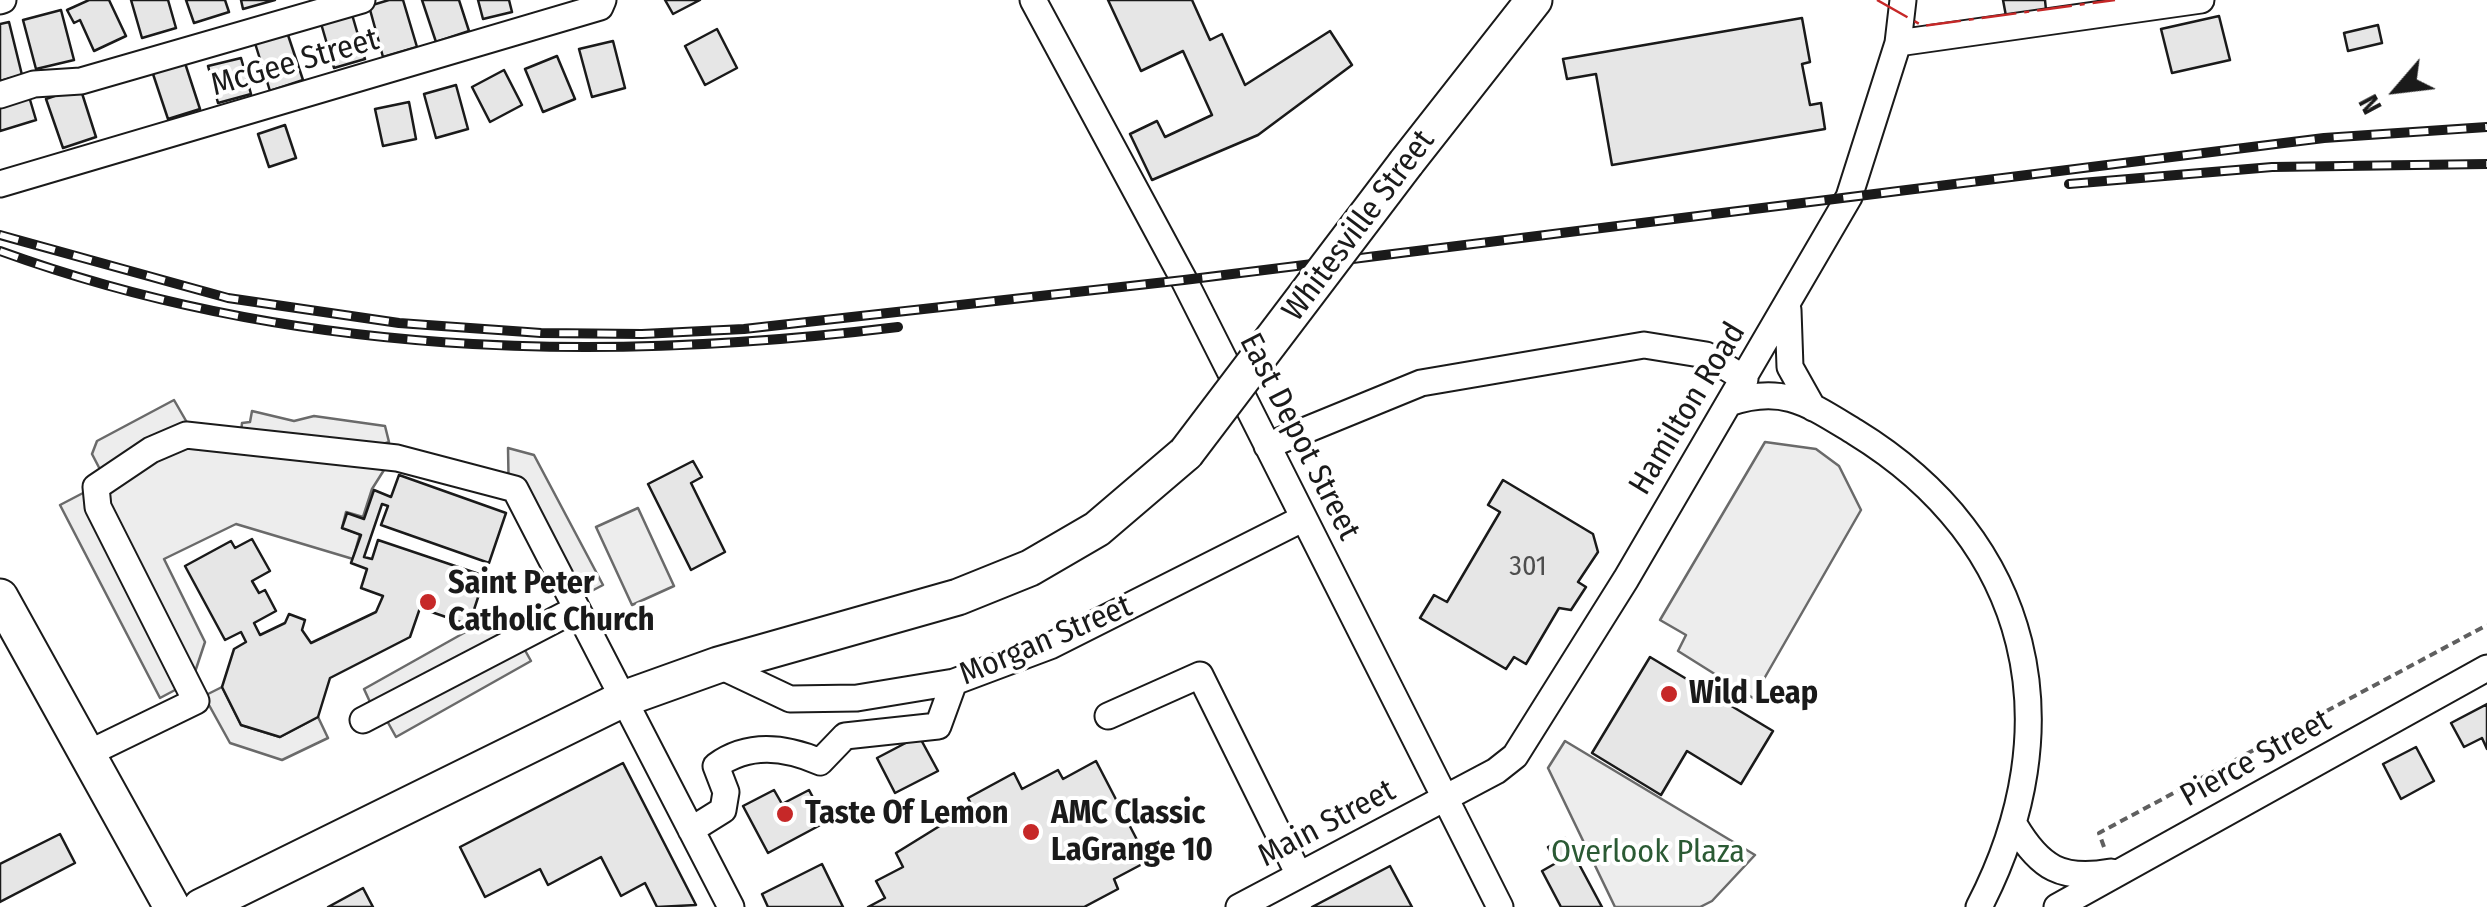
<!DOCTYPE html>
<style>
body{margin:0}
#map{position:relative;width:2487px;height:907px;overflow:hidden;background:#fff;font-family:"Fira Sans Condensed",sans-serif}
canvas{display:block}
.north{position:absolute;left:2347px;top:40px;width:100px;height:100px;-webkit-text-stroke:8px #fff;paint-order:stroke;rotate:242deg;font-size:28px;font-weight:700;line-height:40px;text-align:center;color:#1a1a1a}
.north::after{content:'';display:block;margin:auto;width:35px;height:45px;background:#1a1a1a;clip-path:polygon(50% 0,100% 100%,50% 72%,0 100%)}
</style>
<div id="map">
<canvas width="2487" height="907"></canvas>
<div class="north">N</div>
</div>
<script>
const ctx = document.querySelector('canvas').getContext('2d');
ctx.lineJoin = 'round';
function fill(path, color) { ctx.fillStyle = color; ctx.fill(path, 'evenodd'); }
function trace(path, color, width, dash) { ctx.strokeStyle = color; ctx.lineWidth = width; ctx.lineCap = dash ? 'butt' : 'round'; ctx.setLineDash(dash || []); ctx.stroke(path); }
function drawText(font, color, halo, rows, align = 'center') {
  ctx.font = font + ' "Fira Sans Condensed",sans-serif'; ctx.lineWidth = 8; ctx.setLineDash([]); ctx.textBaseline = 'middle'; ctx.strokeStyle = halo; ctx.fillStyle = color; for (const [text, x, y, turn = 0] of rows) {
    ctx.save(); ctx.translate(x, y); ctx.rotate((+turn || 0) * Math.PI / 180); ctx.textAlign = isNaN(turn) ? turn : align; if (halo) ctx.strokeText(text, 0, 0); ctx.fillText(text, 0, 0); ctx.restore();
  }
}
const built = new Path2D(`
 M174,400L189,426L241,433L242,423L250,422L252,411L294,421L314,416L385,426L389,442L377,446L384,470L372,489L363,517L346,512L342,528L360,534L353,559L236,524L164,559L205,642L192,681L160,698L60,505L106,481L92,454L97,441Z
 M1765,442L1816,449L1839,466L1861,510L1753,698L1678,651L1686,635L1660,620Z
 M508,448L534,455L603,585L563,606L509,503Z
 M638,508L674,586L632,605L596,527Z
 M503,611L531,661L396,737L386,719L367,729L356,710L370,702L364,689Z
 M222,687L241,725L280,737L318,717L328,738L282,760L230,743L204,696Z
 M1565,741L1755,855L1712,901L1700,907H1615L1548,768Z`);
const building = new Path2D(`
 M89,0H109L126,36L94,51L80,20L74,23L67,10Z
 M131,0H168L176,28L142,38Z
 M186,0H225L229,12L194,23Z
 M241,0H275L243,9Z
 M389,0H403L417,47L383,57L369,6Z
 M422,0H459L469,31L436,42Z
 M478,0H509L512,12L483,19Z
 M665,0H700L673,14Z
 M1108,0H1192L1210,40L1222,34L1245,85L1330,31L1352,65L1258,135L1152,180L1130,134L1157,121L1165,137L1212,115L1183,51L1141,71Z
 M2003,0H2045L2046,10L2006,16Z
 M61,10L74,60L36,69L23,20Z
 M351,11L365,59L334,68L320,20Z
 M2219,16L2230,60L2172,73L2161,29Z
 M1802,18L1810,62L1802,64L1810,105L1821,103L1825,129L1612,165L1596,74L1567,79L1563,59Z
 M9,22L22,75L0,81V24Z
 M2378,25L2382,43L2348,51L2344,33Z
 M286,29L303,80L270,91L254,40Z
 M717,29L737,68L705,85L685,46Z
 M613,41L625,88L592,97L579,49Z
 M557,56L575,99L543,112L525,69Z
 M241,58L251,94L218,103L208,66Z
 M184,60L200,109L168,119L152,71Z
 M504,70L522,105L490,122L472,87Z
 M456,85L468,129L436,138L424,94Z
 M80,87L96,137L63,148L46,99Z
 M28,93L36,120L0,131V101Z
 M409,102L416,139L383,146L375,109Z
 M285,125L296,158L269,167L258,134Z
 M693,461L702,477L691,483L725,552L691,570L648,484Z
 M399,475L506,513L489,563L381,525L388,506L382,504L364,557L372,559L378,540L485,576L469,625L420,608L410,637L330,678L318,717L280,737L241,725L222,687L234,649L246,642L241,632L225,640L185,566L231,541L235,548L252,539L270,571L252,581L259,593L265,590L276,611L254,623L260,635L285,623L289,614L305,620L302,630L311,643L376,612L383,596L361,588L367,569L351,563L361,535L342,528L347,513L364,519L374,490L391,497Z
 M1503,480L1593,534L1598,552L1578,582L1586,587L1571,610L1559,608L1526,664L1514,657L1506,669L1420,618L1434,595L1447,602L1500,512L1488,505Z
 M1650,657L1773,731L1741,784L1687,751L1661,795L1592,753Z
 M2487,704V749L2482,738L2464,747L2451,723Z
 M919,736L938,771L895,793L877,758Z
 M2416,747L2434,781L2401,799L2383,764Z
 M1096,761L1148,861L1114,879L1118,889L1084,907H868L885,898L876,881L903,867L896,853L972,806L968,798L1014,773L1022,789L1058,770L1063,779Z
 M623,763L696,905L657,907L645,883L621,896L601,857L548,885L540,869L485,897L460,847Z
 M774,790L782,804L809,790L826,822L768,853L743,806Z
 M60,834L75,863L0,902V864Z
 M1565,838L1602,907H1561L1542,871L1556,863L1548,847Z
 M822,864L843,907H768L762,894Z
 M1390,866L1412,907H1312Z
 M363,888L373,907H328Z`);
const path = new Path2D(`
 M2104,847L2099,833L2487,625`);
const minor = new Path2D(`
 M1033,0L1184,280L1500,907
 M0,1L3,0
 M1898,43L2201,0
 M0,95L34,84L81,81L362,0
 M0,184L600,7L603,0
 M1788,310L1790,367L1813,408
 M1729,403C1783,384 1809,404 1855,432C2033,541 2073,726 1979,907
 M1267,446L1421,383L1644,345L1706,355L1745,379
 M718,665L790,699L857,698L954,682L1050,646L1304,518
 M1108,716L1200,675L1299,875
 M363,720L576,609
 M87,754L196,701L98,507L96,487L151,450L186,435L397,458L515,489L731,907
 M2015,826C2040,868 2062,881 2111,872
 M691,830L723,810L726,792L716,766C749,742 785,747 820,762L845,736L938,726L954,682
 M1239,907L1496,771L1515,756L1626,579L1849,197L1898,43L1903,0
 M2057,907L2487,668`);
const highway = new Path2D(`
 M1406,163L1534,0
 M0,597L172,907
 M201,907L623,699L718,665L958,597L1030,568L1097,529L1186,453`);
const rail = new Path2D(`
 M2069,184L2272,167L2487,164
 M0,235L228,298L399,323L541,333L642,334L744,329L1184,280L2324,138L2487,127
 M0,251C289,356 596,364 898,327`);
const highwayBridge = new Path2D(`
 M1186,453L1406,163`);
const power = new Path2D(`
 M1877,0L1923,26L2115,0`);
const markers = [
 [428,602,10,"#c62828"],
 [1669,694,10,"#c62828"],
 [785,814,10,"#c62828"],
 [1031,832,10,"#c62828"]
];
const numberNames = [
 ["301",1528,567]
];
const streetNames = [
 ["McGee Street",295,63,-16],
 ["Whitesville Street",1359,226,-53],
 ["Hamilton Road",1688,409,-59],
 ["East Depot Street",1299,437,63],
 ["Morgan Street",1046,641,-23],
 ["Pierce Street",2256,759,-29],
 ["Main Street",1327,824,-28]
];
const poiNames = [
 ["Saint Peter",448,584],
 ["Catholic Church",448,621],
 ["Wild Leap",1689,694],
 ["Taste Of Lemon",805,814],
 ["AMC Classic",1051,814],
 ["LaGrange 10",1051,851]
];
const parkNames = [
 ["Overlook Plaza",1648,853]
];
fill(built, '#ededed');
trace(built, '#6a6a6a', 2.5);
fill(building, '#e6e6e6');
trace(building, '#1a1a1a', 2.5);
trace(minor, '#1a1a1a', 29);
trace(highway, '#1a1a1a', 39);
trace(path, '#5f5f5f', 4, [8, 5]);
trace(minor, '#fff', 25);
trace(highway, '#fff', 35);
trace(rail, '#1a1a1a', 10);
trace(rail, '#fff', 6, [19]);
trace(highwayBridge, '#1a1a1a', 39, []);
trace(highwayBridge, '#fff', 35);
trace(power, '#c62828', 2.5, [35, 8, 5, 8]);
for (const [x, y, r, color] of markers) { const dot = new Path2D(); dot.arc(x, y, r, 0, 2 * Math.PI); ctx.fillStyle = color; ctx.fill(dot); trace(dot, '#fff', 4); }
drawText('28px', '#4d4d4d', null, numberNames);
drawText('32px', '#1a1a1a', '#fff', streetNames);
drawText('bold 32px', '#1a1a1a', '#fff', poiNames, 'left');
drawText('32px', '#2b5a34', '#fff', parkNames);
</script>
